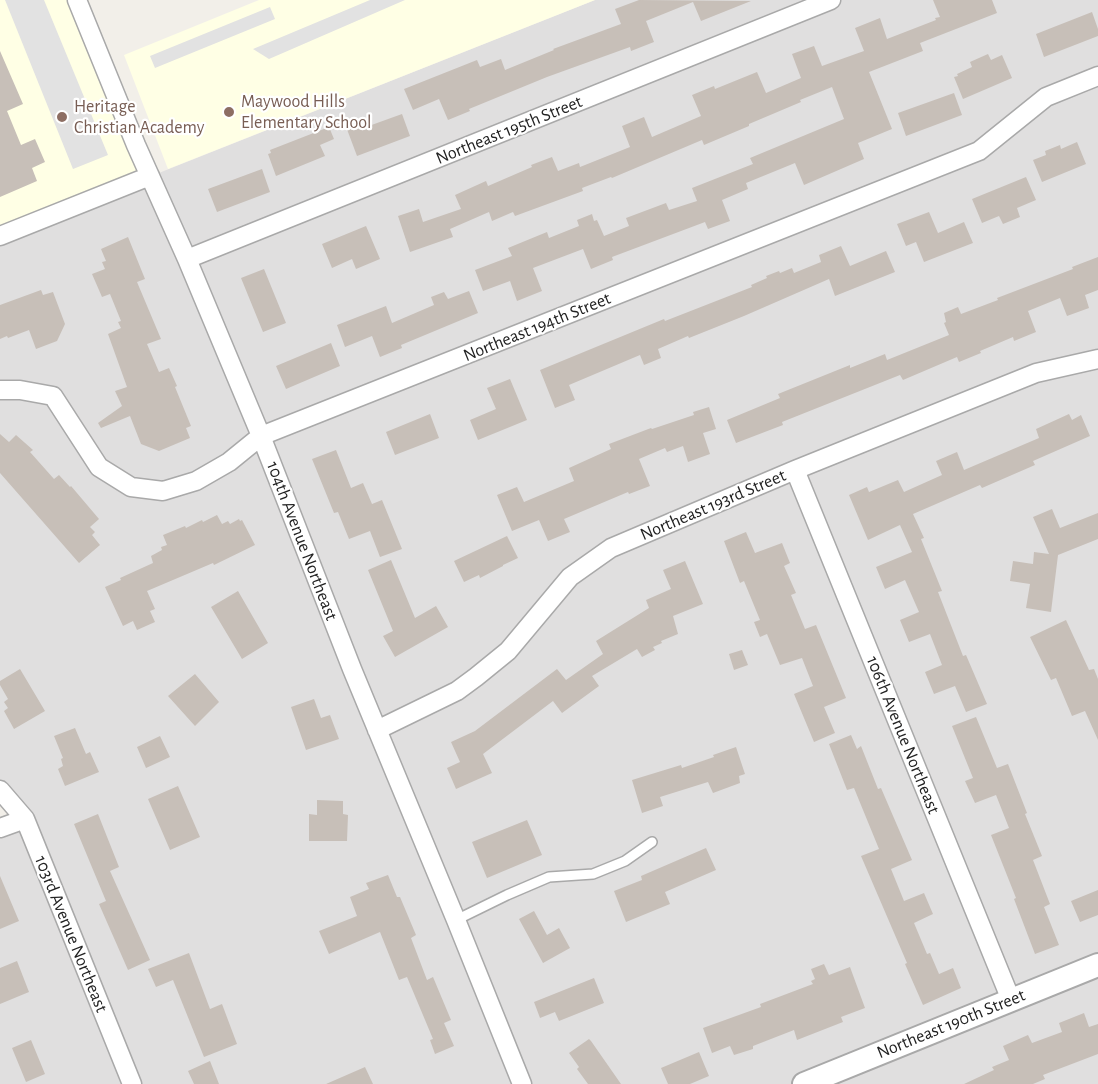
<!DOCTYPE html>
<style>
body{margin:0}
canvas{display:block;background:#f2efe9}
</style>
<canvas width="1098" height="1084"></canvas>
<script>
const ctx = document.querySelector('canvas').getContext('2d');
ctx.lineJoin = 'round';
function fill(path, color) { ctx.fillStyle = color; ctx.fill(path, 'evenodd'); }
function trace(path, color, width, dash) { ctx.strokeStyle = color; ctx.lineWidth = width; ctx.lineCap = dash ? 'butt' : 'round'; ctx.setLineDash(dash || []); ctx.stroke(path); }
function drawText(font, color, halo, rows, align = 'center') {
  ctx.font = font + ' "Alegreya Sans",sans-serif'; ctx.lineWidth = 4.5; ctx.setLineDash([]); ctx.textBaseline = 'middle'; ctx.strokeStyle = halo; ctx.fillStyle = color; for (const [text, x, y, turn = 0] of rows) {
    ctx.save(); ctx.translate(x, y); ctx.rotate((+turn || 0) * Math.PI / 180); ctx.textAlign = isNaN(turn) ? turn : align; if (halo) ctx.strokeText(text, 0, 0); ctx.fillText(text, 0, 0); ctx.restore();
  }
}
const residential = new Path2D(`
 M595,0H1098V1084H0V828L24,819L0,790V236Z`);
const education = new Path2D(`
 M0,0H82L150,176L0,236Z
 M259,0H595L168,169L124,55Z`);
const parking = new Path2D(`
 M5,0H44L108,155L73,169Z
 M370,0H405L269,59L253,49Z
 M270,7L275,19L155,68L150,56Z`);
const building = new Path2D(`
 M639,0L751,1L701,21L693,2L646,21L654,42L631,51L630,47L547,77L469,109L470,111L448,120L439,99L413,110L404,89L477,60L480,67L501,59L505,70L554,50L553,49L621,24L615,9Z
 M933,0H992L997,13L920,43L923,51L869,72L892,129L858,143L864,159L804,185L795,163L746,183L748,189L722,200L730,221L708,229L705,222L612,257L613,260L591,269L583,249L533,268L542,291L517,301L510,281L483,291L475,270L512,256L508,248L547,232L549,238L579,226L577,220L592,214L594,221L597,220L604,236L629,226L626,218L666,203L669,210L697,201L692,188L753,164L750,158L844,119L832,87L800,100L801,102L749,124V126L704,145L702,140L612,178L611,177L582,188L583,191L515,216L513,212L492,221L489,212L450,229L453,237L410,252L398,216L419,209L423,222L461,209L455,195L486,181L488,186L532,167L531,165L552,157L558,171L579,163L580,167L630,147L622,126L644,117L652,137L701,116L692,95L714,86L715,89L757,72L766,93L801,78L792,54L814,46L822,66L864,51L855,28L880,18L887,39L936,20L935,18L940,17Z
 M1092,12L1098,29V36L1044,57L1036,34Z
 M0,51L23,104L7,111L21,145L35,139L45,162L32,168L37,181L0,197Z
 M988,54L991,60L1002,55L1012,78L963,99L954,77L958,76L957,74L972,67L970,62Z
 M954,93L962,115L906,136L898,113Z
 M402,114L410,136L357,156L345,124L363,118L366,127Z
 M329,127L334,139L320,145L325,156L276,176L268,154L271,153L270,150Z
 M1077,142L1086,164L1042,182L1033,160L1046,155L1045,151L1060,145L1061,149Z
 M262,169L270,192L217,212L208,189Z
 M1026,177L1036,200L1017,208L1020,217L1003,224L999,216L982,223L972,199Z
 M929,212L938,233L964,222L973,243L924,262L916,242L906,246L897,224Z
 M366,226L380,259L356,269L352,259L332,268L322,244Z
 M128,237L145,279L137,282L161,339L147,344L159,372L169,368L177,386L175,387L191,426L186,428L190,438L159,451L141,444L130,416L101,428L98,423L122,406L115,391L127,387L108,334L121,328L118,322L121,321L110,294L102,297L92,274L105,269L102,262L106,261L101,249Z
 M841,246L850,266L886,251L895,272L835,296L829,279L744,316L689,338L688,336L658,349L661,358L644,365L640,355L569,385L575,400L555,408L540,370L664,319L665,321L752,287L751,285L767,278L766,276L779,271L780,273L792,268L794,273L821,262L819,255Z
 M1098,257V290L1085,295L1089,308L1067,316L1060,298L1028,311L1036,332L1014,341L1013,337L980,351L981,353L959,362L957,357L903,380L900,375L782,422L783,425L736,443L727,420L780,398L778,394L850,365V368L885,354L887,360L949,335L944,323L946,322L944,313L958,307L961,314L998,300L997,298L1073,269L1072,267Z
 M264,269L286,323L263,332L241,278Z
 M41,290L43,295L53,292L65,324L57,341L36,349L29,330L8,338L7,336L0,339V305Z
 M469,291L478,313L401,345L402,348L380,357L372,336L345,347L337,325L386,306L392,323L434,305L431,297L444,292L448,299Z
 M331,343L340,366L286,389L276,366Z
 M510,379L527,420L478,440L470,420L496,409L487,388Z
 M709,407L716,429L703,433L710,454L688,462L683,446L667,452L665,448L639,459L650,486L629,494L628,492L564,519L570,532L548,541L539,520L512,531L497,495L517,487L524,502L574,481L569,468L611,449L609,444L651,428L652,429L694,415L693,412Z
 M430,414L439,438L395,455L386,432Z
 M1069,414L1072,420L1081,415L1090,436L1033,461L1035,465L982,488L980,485L913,514L924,538L921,539L942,591L938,592L963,656L966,655L987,704L966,712L955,686L934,694L925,672L942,665L930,634L909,642L900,620L919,612L905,580L885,589L876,567L912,552L900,525L868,540L849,495L867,487L869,492L898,480L904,492L942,475L936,461L957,452L964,470L1039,438L1036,429Z
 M0,434L9,442L16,435L33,450L30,452L54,479L59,475L70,487L71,486L99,519L90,527L95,532L92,535L100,545L79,563L0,473Z
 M336,450L351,488L363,483L372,504L382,500L402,549L380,557L370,531L349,539L338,512L334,513L312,459Z
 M1052,509L1060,528L1098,513V539L1058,555L1051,612L1026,608L1030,584L1010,581L1013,561L1033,564L1034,552L1049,554L1033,517Z
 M217,515L222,524L228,521L230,524L239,519L240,521L242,520L255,545L214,565L213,563L147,591L155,609L150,611L155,622L137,630L133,621L123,626L105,587L121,580L120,578L153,563L151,556L162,550L161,547L167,545L163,535L185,526L186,528L202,520L203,522Z
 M746,532L755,553L782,543L790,563L784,566L796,593L791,595L805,629L816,625L846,698L824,707L835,733L814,742L794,694L813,686L802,658L780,665L767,634L760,637L754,622L760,620L744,581L740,583L724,541Z
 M507,536L518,558L503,565V566L480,578L479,575L464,582L454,561Z
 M391,560L415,618L436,606L448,627L395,657L383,636L393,631L368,570Z
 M685,561L703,604L673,616L678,634L661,641L662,643L653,647L655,650L642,657L637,649L592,676L599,686L562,713L553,701L483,754L492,773L456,789L447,768L460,762L451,742L475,731L557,669L566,680L603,654L596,641L649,608L646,600L671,589L663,570Z
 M238,591L268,643L242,659L211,607Z
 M1066,620L1089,670L1094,669L1098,679V740L1085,711L1072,716L1056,678L1051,680L1030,637Z
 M742,650L748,665L734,670L729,654Z
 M20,669L45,711L14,729L4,711L8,708L4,702L8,699L0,685V681Z
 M195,674L219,702L195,726L168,696Z
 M314,699L321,718L330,715L339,739L306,750L291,707Z
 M976,717L997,768L1008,764L1027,813L1025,814L1042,856L1033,860L1050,904L1044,907L1059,945L1035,954L1014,899L1016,898L991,835L1009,828L996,795L975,803L965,781L973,778L952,726Z
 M75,728L86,754L90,752L99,772L65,786L58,769L63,766L61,759L63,758L54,736Z
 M851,735L857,749L861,746L878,789L881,788L912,860L891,869L904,901L924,893L933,914L914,923L927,954L930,953L939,974L953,968L961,988L923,1005L905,964L907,963L861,856L879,849L854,788L847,790L829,744Z
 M160,736L170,757L146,768L137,747Z
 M736,747L745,774L739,776L740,783L713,793L708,782L660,797L663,806L642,813L632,780L681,765L682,768L714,757L713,755Z
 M178,786L200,837L170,850L148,799Z
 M317,800L343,801V814L348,815L347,841H309V814L317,815Z
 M98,814L119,867L110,871L150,960L128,970L99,904L106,901L74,824Z
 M527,820L542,855L487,878L472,842Z
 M706,848L716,870L665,892L670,904L626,922L614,891L642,880L641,876Z
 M388,875L397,897H400L416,935L411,938L427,980L433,977L451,1020L444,1023L454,1046L435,1054L430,1040L433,1039L407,977L399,980L380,932L329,954L319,931L357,916L350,897L369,889L366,883Z
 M0,876L19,921L0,929Z
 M1098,890V915L1080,922L1071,901Z
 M534,911L547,935L559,928L570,948L543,963L519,919Z
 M189,953L210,1009L222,1004L237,1044L204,1057L173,980L156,987L148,969Z
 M17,961L29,992L0,1004V968Z
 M824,964L829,975L850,967L865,1008L841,1017L843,1022L797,1040L794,1030L753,1046V1049L734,1055L730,1046L712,1053L703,1028L761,1007L760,1004L813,984L811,981L815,979L811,969Z
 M594,978L604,1003L559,1021L555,1012L540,1018L534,1002Z
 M1084,1013L1089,1027L1098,1024V1054L1043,1075L1045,1079L1033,1084H964L994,1070L992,1067L1009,1060L1003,1046L1028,1035L1032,1043L1062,1032L1059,1023Z
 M589,1039L591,1041L621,1084H588L577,1069L579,1067L569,1053Z
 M31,1040L45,1074L26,1082L12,1048Z
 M699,1052L709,1076L690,1084H668L661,1068Z
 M210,1061L219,1084H194L188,1071Z
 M365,1067L373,1084H326Z`);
const service = new Path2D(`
 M456,920L507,895L549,877L593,874L625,861L652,842`);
const minor = new Path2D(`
 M77,0L136,145L187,259L261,436L352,669L456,920L522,1084
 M0,236L150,176
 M187,259L831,0
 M0,390H20L53,396L99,467L131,487L163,491L196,481L229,462L261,436L979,151L1046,97L1098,76
 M795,470L1011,1000
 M377,730L457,691L476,677L508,651L570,577L611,548L795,470L1036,373L1098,359
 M0,790L25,819L132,1084
 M0,828L25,819`);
const tertiary = new Path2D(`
 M804,1084L1098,965`);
const markers = [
 [229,112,6,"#8d6e63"],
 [62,117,6,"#8d6e63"]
];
const educationNames = [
 ["Maywood Hills",241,102],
 ["Elementary School",241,123],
 ["Heritage",74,107],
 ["Christian Academy",74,128]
];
const streetNames = [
 ["Northeast 195th Street",509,130,-22],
 ["Northeast 194th Street",537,327,-22],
 ["Northeast 193rd Street",713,505,-23],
 ["104th Avenue Northeast",302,541,69],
 ["106th Avenue Northeast",903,735,68],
 ["103rd Avenue Northeast",71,934,68],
 ["Northeast 190th Street",951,1024,-22]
];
fill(residential, '#e0dfdf');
fill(education, '#ffffe5');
fill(parking, '#e2e2e2');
fill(building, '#c7bfb8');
trace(service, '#a9a9a9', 12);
trace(minor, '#a9a9a9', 21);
trace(tertiary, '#a9a9a9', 26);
trace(service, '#fff', 9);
trace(minor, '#fff', 18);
trace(tertiary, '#fff', 22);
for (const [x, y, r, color] of markers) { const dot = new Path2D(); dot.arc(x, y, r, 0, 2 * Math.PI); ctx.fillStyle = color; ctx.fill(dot); trace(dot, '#fff', 2); }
drawText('18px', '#785e54', '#fff', educationNames, 'left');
drawText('18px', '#222', '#fff', streetNames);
</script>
